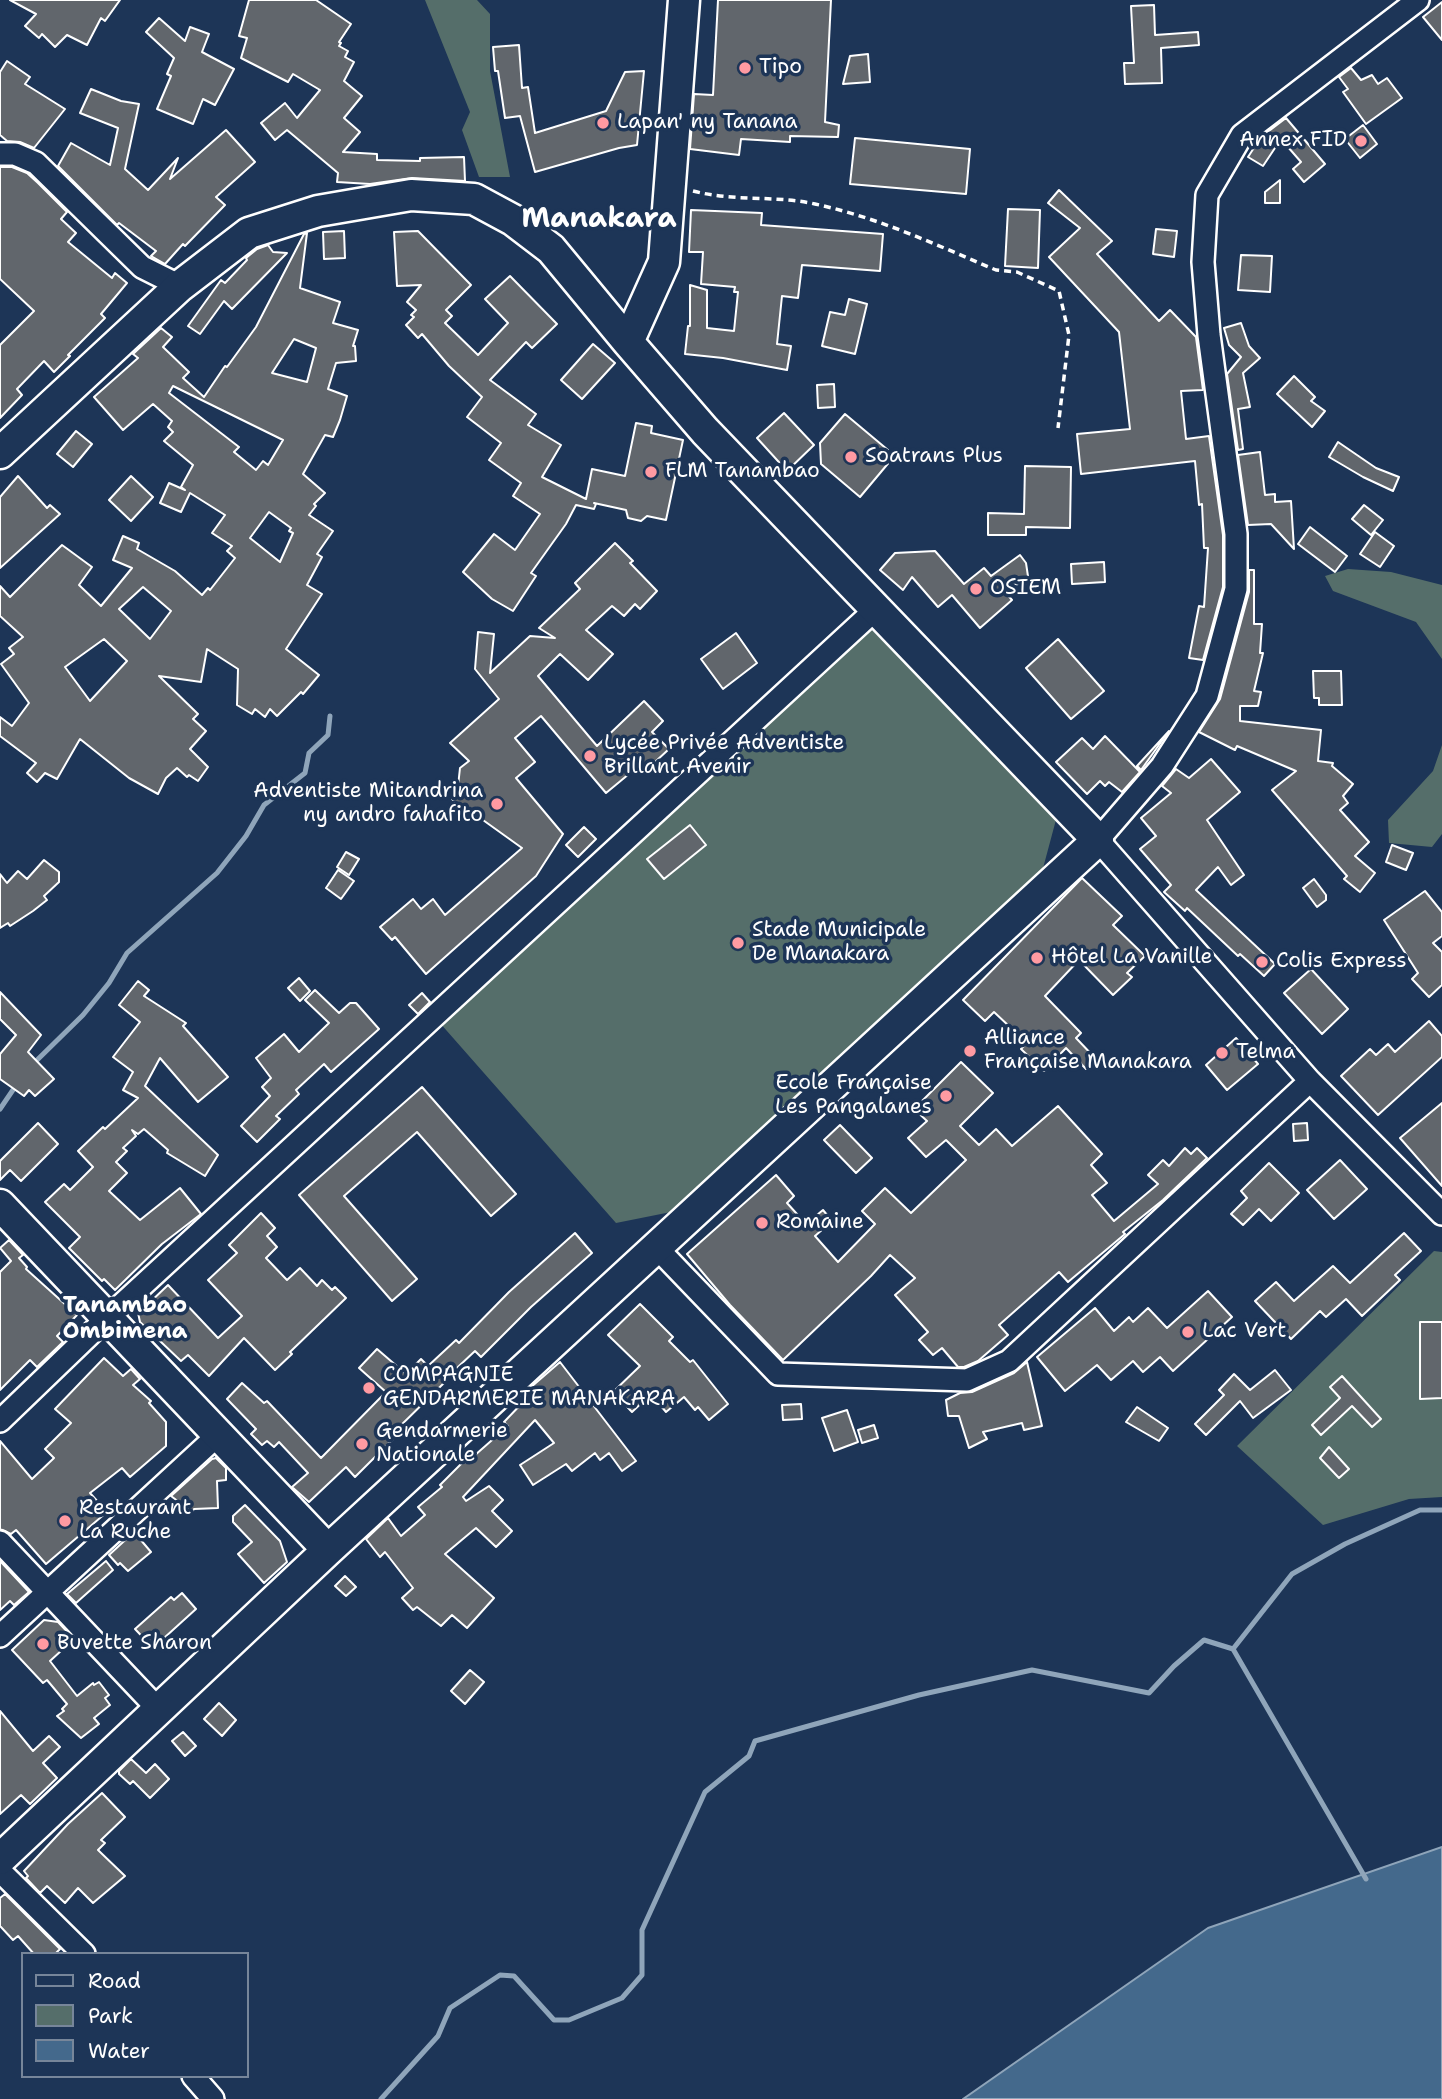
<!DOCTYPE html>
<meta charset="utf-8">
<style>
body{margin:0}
#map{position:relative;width:1442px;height:2099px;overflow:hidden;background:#1d3557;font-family:"Shantell Sans",sans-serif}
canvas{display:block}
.legend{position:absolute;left:21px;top:1952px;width:228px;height:126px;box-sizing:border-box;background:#1d3557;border:2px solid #77869a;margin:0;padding:9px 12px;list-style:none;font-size:21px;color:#fff}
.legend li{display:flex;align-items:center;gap:14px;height:35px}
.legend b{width:35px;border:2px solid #77869a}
</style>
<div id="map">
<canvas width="1442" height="2099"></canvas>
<ul class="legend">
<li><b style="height:9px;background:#1d3557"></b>Road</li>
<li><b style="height:19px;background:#556e6a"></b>Park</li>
<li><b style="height:19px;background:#44698c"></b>Water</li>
</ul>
</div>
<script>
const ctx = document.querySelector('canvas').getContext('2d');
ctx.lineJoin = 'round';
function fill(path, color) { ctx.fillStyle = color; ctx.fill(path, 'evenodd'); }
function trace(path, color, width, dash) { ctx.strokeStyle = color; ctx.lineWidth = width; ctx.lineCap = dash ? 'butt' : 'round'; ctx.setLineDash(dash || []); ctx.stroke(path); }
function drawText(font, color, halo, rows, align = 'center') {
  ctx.font = font + ' "Shantell Sans",sans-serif'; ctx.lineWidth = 7; ctx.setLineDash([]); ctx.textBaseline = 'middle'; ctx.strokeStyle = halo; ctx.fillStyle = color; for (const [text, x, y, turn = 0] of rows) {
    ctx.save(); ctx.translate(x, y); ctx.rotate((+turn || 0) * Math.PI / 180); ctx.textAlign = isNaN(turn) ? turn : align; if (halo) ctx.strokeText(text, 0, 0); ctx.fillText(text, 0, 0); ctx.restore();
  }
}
const green = new Path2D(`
 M425,0H477L490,14V71L510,177H479L462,130L470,112Z
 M1348,569L1391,572L1442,585V659L1416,622L1333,591L1325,576Z
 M870,628L1057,816L1042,872L671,1212L616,1223L432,1014Z
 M1442,745V834L1432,847L1389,843L1388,820L1433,771Z
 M1434,1251L1442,1252V1497L1409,1499L1323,1525L1237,1446Z`);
const water = new Path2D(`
 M1442,1847V2099H963L1208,1928Z`);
const stream = new Path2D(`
 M32,1065L83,1015L109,983L127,953L217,873L246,836L264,805L305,773L309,753L328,735L330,716
 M0,1109L17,1084
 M1233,1649L1366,1879
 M381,2099L438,2036L450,2008L500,1975L514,1976L554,2020H569L622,1998L642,1975V1930L705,1792L749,1756L755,1741L919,1695L1032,1670L1149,1693L1174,1666L1204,1640L1233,1649L1292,1574L1345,1544L1420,1510H1442`);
const building = new Path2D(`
 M10,0H120L105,21L101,18L87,45L67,35L55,47L42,34L39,38L25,26L36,14Z
 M249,0H316L351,24L339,42L341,43L339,46L348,51L345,57L354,62L344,81L362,96L344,118L360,132L343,152L377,154V160L420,161V158L464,157L465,181L412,178L370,184L337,182L338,173L287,130L275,140L261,123L285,103L297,118L320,90L293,74L288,82L241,58L247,38L239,36Z
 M718,0H831L825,122L839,125L838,137L790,136V142L741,139L739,155L690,149L694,94L713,95Z
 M1442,2V40L1423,17Z
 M1154,5L1155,35L1198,32L1199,45L1161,48L1162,83L1125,84L1124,63H1134L1131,6Z
 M159,18L185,41L190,27L209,34L202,52L234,69L215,105L203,99L193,124L157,109L171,76L167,74L174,58L146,32Z
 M519,45L522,88L528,87L535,133L606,111L625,72L644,71L637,145L619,148L535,172L520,116L505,118L498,71H495L493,47Z
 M868,54L870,82L843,84L850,56Z
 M7,61L30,77L25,84L65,109L34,148L20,142L7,141L0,135V72Z
 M1351,68L1361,80L1372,75L1378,84L1387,78L1402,98L1366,124L1343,92L1348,89L1339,77Z
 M91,89L121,101L139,104L125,169L148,190L178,158L170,179L226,130L255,162L216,197L225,205L185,246L183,244L165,264L151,256L156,251L119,223L117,225L58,166L71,143L110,165L118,128L80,113Z
 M1286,118L1325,164L1304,182L1293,169L1301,162L1281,139L1263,166L1248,157L1261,137Z
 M1363,125L1377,144L1360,158L1345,139Z
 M855,138L970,149L966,194L850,184Z
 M0,167H12L27,173L38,183L67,212L61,219L76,233L68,242L112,278L115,273L127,283L101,314L105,318L68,355L70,356L54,372L44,361L17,389L22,395L0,418V345L34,311L0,279Z
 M1280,180V203H1265V192Z
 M1059,190L1112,241L1097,254L1159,321L1170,310L1196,337L1203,390L1181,391L1186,439L1209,436L1223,535V587L1203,660L1189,658L1199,606L1204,607L1208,548H1204L1202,504L1199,505L1195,461L1081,474L1077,434L1130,429L1119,332L1049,257L1080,228L1048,203Z
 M1008,209L1040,210L1038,268L1005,266Z
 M691,210L762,213L761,225L883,234L880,271L802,265L798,298L782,296L777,344L791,346L787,370L723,358L685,354L688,326H690V285L707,290V328L734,331L738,292H734L735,287L701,284L703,252H689Z
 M1156,229L1177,231L1174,257L1153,254Z
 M344,231L345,258L324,259L323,232Z
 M418,231L471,285L446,310L452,316L445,323L478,355L508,323L485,299L510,276L557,324L532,348L526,342L490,380L536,414L528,425L561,445L542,477L586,499L592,469L625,476L636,423L652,426L651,433L683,440L666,520L647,516L641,521L628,518L626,510L594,503L596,504L594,509L576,505L566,524L531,573L536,576L513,611L492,599L463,572L494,534L515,550L540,514L513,496L521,483L489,460L501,443L467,417L482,397L449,366L422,334L418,338L406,325L414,317L411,315L416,310L407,302L421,285L397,286L394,232Z
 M307,233L300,288L340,302L333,323L358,330L353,346H355L356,361L336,363L328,389L347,396L340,420L333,437L325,435L303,474L325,493L314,504L316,506L309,515L333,531L317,554L322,557L307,585L322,594L286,649L319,675L303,694L301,692L277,716L270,709L265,717L255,709L252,714L237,705L238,669L207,649L201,682L159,676L198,714L193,719L206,731L190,749L208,767L198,781L189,775L187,777L177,768L166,778L158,794L129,778L80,739L57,779L45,773L37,782L27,773L36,763L0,736V717L12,726L29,703L1,664L14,654L9,648L23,637L0,616V586L10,597L62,545L92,567L79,585L101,606L132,568L113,560L123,536L139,543L137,549L175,571L202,595L208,588L210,590L235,558L227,551L232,546L212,533L225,515L190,493L181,512L160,503L169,483L185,490L181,487L193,465L164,441L173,432L168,427L172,421L153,404L123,430L94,397L138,358L133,354L161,328L172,337L163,347L189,372L183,378L204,397L225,366L227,367L256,327L304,234ZM294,339L316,348L307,382L272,373ZM173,386L283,440L268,465L263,461L256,470L234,452L239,447L169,393ZM269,512L291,528L289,531L293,533L280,562L250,538ZM143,587L171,611L150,639L119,609ZM104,639L127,661L90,701L65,667Z
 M268,245L273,252L287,253L232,309L224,301L200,334L188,326L221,280L225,283L247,260L246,258L257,249Z
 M1241,255L1272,256L1270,292L1238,290Z
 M849,299L867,304L855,354L822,346L830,312L845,315Z
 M1241,323L1249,346L1260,358L1243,373L1250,407L1238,409L1243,449L1238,450L1227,374L1241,357L1229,345L1224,328Z
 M593,344L615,363L582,399L561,380Z
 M1294,376L1315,397L1311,401L1325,411L1312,427L1277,394Z
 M834,384L835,407L818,408L817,385Z
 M784,413L814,445L787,471L757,438Z
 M845,414L888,450L885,454L891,460L860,497L821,464L820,443Z
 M76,431L92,444L73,467L57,454Z
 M1338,442L1376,468L1399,477L1393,491L1363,477L1329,457Z
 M1260,452L1265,495L1275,494V502L1291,501L1294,549L1271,524L1248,525L1238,455Z
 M1025,466L1071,467L1070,528L1026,527V535H988V513L1024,514Z
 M18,476L47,508L50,505L60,514L0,568V497Z
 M131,476L153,497L131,521L109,500Z
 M1364,505L1383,520L1371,535L1352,519Z
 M1310,527L1347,556L1335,572L1298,544Z
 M1375,532L1394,546L1380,567L1360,554Z
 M615,543L633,561L630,563L657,591L640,609L635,604L624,616L612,606L586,630L613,654L588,680L560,654L538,676L597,746L644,701L663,721L652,732L669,749L641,775L635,769L606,793L541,716L515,738L535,762L516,778L563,834L536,876L426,974L395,937L392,940L380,927L413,899L421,909L433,899L445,915L522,848L469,810L464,814L452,799L457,795L460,768L469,761L450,743L499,699L475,669L478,632L494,634L490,673L530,636L555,638L539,628L580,589L575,583Z
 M935,551L964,584L984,568L991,576L1020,555L1026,563L1029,583L1000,586L1012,600L980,628L952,595L938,607L912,577L903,590L880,570L895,553Z
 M1104,562L1105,582L1072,584L1071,564Z
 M1249,570H1254V624H1262L1260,653H1263L1254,691L1261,692L1258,706H1240V721L1321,730L1318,761L1333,763L1332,766L1353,784L1343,796L1348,803L1340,810L1369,842L1355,856L1375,873L1360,892L1344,879L1347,876L1272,790L1296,771L1237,746L1235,750L1199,732L1220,699L1249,592Z
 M736,633L757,663L723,689L701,659Z
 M1058,639L1104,691L1071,719L1026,668Z
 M1313,671H1341L1342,705H1319V698H1314Z
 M1169,731L1141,770L1137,766Z
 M1105,736L1140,772L1122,792L1109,782L1105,786L1100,781L1087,794L1056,762L1082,738L1093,749Z
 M1211,759L1240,792L1207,820L1244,875L1231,885L1218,867L1196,890L1275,964L1264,976L1240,954L1238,956L1187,908L1185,911L1164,892L1171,885L1140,849L1156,836L1141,818L1171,793L1162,786L1176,769L1189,778Z
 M690,825L706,845L664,879L647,859Z
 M584,827L596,839L578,857L566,845Z
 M1392,845L1413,853L1406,870L1386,862Z
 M346,852L359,859L349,875L337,867Z
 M44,860L59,872V882L44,896L47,900L33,911L10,926L8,923L0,928V874L7,883L18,871L27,879Z
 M338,870L354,881L341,899L326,888Z
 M1082,878L1122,916L1113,925L1145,956L1127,973L1132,977L1113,995L1079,960L1045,996L1081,1033L1076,1038L1096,1059L1086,1069L1066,1048L1044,1071L1021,1049L1027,1043L994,1012L985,1021L963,1000Z
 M1314,879L1326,895V900L1317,907L1303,888Z
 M1425,891L1442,912V936L1433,943L1442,952V985L1429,997L1412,979L1418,973L1384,920Z
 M1311,969L1348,1009L1322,1034L1284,993Z
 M299,978L310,991L300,1001L288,988Z
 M138,981L149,990L144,996L186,1023L183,1026L228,1077L198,1102L160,1058L145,1086L218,1155L205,1176L167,1153L168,1150L144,1129L138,1134L132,1130L136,1136L123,1148L127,1151L116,1162L127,1173L109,1191L140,1220L180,1188L201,1214L162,1244L115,1290L104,1279L102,1281L69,1248L80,1237L45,1202L64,1184L70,1190L93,1167L78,1151L103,1127L105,1129L138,1098L123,1090L133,1072L113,1057L140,1022L119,1005Z
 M315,990L339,1013L350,1003H356L379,1029L331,1072L324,1064L296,1090L299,1094L276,1116L280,1119L257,1142L241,1126L270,1096L262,1087L271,1078L256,1058L284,1034L299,1052L329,1023L305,1000Z
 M0,992L41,1035L28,1052L54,1079L35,1096L29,1090L24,1096L0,1079V1054L16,1035L0,1019Z
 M422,993L430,1002L418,1014L409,1005Z
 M1429,1021L1442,1036V1057L1378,1115L1341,1076L1370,1049L1376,1055L1388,1044L1395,1052Z
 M1236,1038L1258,1064L1227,1090L1206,1065Z
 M961,1062L993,1093L960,1126L979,1145L996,1129L1012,1146L1058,1106L1102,1154L1091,1165L1107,1183L1092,1195L1114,1221L1158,1184L1148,1175L1163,1160L1169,1166L1185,1148L1191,1154L1197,1148L1207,1158L1163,1200L1123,1232L1125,1234L1068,1282L1059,1272L999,1325L1008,1335L978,1361L964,1367H958L942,1348L933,1355L919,1340L928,1332L895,1295L915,1278L890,1255L871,1276L783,1360L730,1305L687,1254L776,1175L794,1196L787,1203L806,1224L823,1210L832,1221L815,1236L838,1262L875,1224L862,1211L885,1188L911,1213L966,1160L946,1140L926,1157L908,1138L927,1121L914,1109Z
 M422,1087L516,1194L491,1216L417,1132L344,1196L417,1279L392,1301L299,1195Z
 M1442,1103V1186L1400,1138Z
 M38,1123L58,1144L21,1181L10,1170L0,1180V1161Z
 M1307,1123L1308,1140L1294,1141L1293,1124Z
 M840,1125L872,1158L856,1173L824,1140Z
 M1340,1160L1367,1189L1334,1219L1307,1190Z
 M1269,1163L1299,1193L1271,1221L1259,1209L1243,1225L1231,1214L1247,1198L1241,1191Z
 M261,1213L275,1228L267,1236L277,1247L266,1258L287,1280L300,1268L317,1286L322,1280L332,1290L335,1287L346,1298L290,1352L292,1354L275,1370L244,1338L209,1376L188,1355L181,1361L140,1322L137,1308L145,1307L168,1285L218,1338L242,1316L208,1280L237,1253L229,1245Z
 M575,1233L592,1253L531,1307L481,1357L475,1351L443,1381L444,1383L392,1434L395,1437L355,1477L346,1467L309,1502L292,1487L308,1473L279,1442L274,1447L267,1441L262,1445L251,1434L256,1429L227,1399L242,1383L264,1403L267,1401L321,1458L386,1392L359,1368L377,1349L406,1374L421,1359L428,1366L456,1340L459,1343L509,1292Z
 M1404,1233L1421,1251L1395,1275L1400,1280L1362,1316L1346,1299L1326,1317L1320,1311L1291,1339L1255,1301L1276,1282L1294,1301L1333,1266L1350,1283Z
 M9,1240L23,1255L19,1258L27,1267L26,1269L77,1315L57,1336L63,1342L37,1367L30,1360L0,1390V1272L11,1261L0,1248Z
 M1208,1291L1232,1317L1173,1371L1160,1357L1143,1372L1133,1361L1111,1380L1097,1365L1065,1391L1037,1357L1095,1308L1114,1331L1129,1317L1133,1322L1148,1308L1167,1328Z
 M640,1304L673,1337L669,1341L690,1362L693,1360L728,1404L709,1420L698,1407L695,1410L684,1397L666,1412L651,1394L632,1412L613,1392L640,1366L608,1335Z
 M1420,1322H1442V1398L1420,1399Z
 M104,1358L123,1376L131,1369L140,1379L133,1385L151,1401L149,1403L166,1422V1446L130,1477L122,1468L90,1493L107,1512L46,1564L16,1530L11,1534L0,1529V1441L32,1479L54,1458L45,1449L71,1423L55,1409Z
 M560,1362L636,1461L622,1471L609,1453L600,1460L595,1453L572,1471L566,1464L533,1485L520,1465L554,1443L535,1420L463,1497L466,1501L489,1486L503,1500L492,1511L512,1531L496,1547L476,1528L445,1554L494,1598L467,1628L452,1615L441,1626L417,1607L413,1610L402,1598L413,1588L385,1552L380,1557L366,1539L388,1518L401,1536L425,1515L418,1507L442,1487L440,1485L464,1461L466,1463L508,1426L504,1422L527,1398L523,1394Z
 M1027,1362L1042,1426L1024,1430L1022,1423L983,1432L987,1439L969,1448L959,1416H948L946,1400L960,1393L972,1392L1014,1373Z
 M1275,1370L1291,1390L1253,1418L1240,1401L1206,1435L1195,1424L1224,1395L1219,1390L1234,1374L1250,1390Z
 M1342,1376L1381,1419L1372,1427L1352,1406L1321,1435L1312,1425L1340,1398L1330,1387Z
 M801,1404L802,1419L783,1420L782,1405Z
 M1137,1407L1168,1428L1159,1441L1126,1422Z
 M847,1410L858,1442L834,1451L822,1418Z
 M874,1425L878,1438L862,1443L858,1430Z
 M1329,1447L1349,1469L1339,1478L1320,1458Z
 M216,1458L226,1468V1480L217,1481L218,1508L194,1509L192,1512L171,1496L212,1459Z
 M245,1505L280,1541L287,1562L264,1583L238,1554L252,1542L233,1522V1516Z
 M134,1532L151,1552L128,1571L120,1563L118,1565L109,1555Z
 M0,1561L29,1592L14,1605L10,1601L0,1610Z
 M106,1561L113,1570L76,1603L67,1594Z
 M345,1576L356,1587L346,1596L335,1586Z
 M182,1593L196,1609L153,1648L135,1629L171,1597L174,1600Z
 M44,1620L58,1622L74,1639L50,1661L77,1696L93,1683L94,1685L99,1682L109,1695L105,1698L110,1705L94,1718L99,1724L81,1738L57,1716L64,1711L62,1709L67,1704L47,1680L43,1683L12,1650Z
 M470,1670L484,1682L465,1704L451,1691Z
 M219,1703L236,1720L222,1736L204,1719Z
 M0,1711L33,1751L49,1736L60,1747L43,1763L57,1778L30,1804L21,1795L0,1814Z
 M183,1732L196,1746L185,1756L172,1741Z
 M131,1759L146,1773L155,1764L169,1779L150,1798L133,1781L130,1784L119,1774V1771Z
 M102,1793L125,1817L101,1840L105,1843L98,1850L125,1876L93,1903L78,1888L65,1903L47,1886L40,1893L26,1878L28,1876L24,1871L68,1824Z
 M5,1894L60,1949L55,1954H34L18,1936L13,1940L0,1926V1898Z`);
const path = new Path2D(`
 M693,191C735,202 775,195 815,204C880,218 936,245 996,270L1017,272L1059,291L1069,335L1058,428`);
const street = new Path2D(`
 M1418,0L1242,135L1207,195L1203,262L1209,335L1236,534V589L1207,696L1162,766L1098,840L1310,1081L1442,1214
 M0,154H15L36,163L142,267L180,286
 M657,1248L778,1374L967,1380L1009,1361L1310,1081
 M0,1421L106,1319L876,609
 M0,1542L159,1710
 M0,1636L218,1435
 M0,1871L84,1954
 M193,2076L213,2099`);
const secondary = new Path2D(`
 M0,453L180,286L249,233L318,211L411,195L474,199L513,220L551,249L628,342
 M0,1205L328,1550
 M0,1859L328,1550L1098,840L705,431L628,342L664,262L684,0`);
const markers = [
 [745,68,7,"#ff9aa2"],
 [603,123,7,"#ff9aa2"],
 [1361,141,7,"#ff9aa2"],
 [851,457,7,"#ff9aa2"],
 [651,472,7,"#ff9aa2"],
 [976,589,7,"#ff9aa2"],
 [590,756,7,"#ff9aa2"],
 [497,804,7,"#ff9aa2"],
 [738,943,7,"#ff9aa2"],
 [1037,958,7,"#ff9aa2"],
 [1262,962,7,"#ff9aa2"],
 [970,1051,7,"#ff9aa2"],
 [1222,1053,7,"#ff9aa2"],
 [946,1096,7,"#ff9aa2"],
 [762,1223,7,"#ff9aa2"],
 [1188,1332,7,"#ff9aa2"],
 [369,1388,7,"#ff9aa2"],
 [362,1444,7,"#ff9aa2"],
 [65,1521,7,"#ff9aa2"],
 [43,1644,7,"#ff9aa2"]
];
const poiNames = [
 ["Tipo",759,68],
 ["Lapan' ny Tanana",617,123],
 ["Annex FID",1347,141,"right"],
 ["Soatrans Plus",865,457],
 ["FLM Tanambao",665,472],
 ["OSIEM",990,589],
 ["Lycée Privée Adventiste",604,744],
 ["Brillant Avenir",604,768],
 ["Adventiste Mitandrina",483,792,"right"],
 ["ny andro fahafito",483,816,"right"],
 ["Stade Municipale",752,931],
 ["De Manakara",752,955],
 ["Hôtel La Vanille",1051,958],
 ["Colis Express",1276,962],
 ["Alliance",984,1039],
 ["Française Manakara",984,1063],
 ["Telma",1236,1053],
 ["Ecole Française",932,1084,"right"],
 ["Les Pangalanes",932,1108,"right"],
 ["Romaine",776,1223],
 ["Lac Vert",1202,1332],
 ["COMPAGNIE",383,1376],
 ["GENDARMERIE MANAKARA",383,1400],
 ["Gendarmerie",376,1432],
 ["Nationale",376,1456],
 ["Restaurant",79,1509],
 ["La Ruche",79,1533],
 ["Buvette Sharon",57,1644]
];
const neighbourhoodNames = [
 ["Tanambao",125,1306],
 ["Ombimena",125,1332]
];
const districtNames = [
 ["Manakara",599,220]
];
fill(green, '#556e6a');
fill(water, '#44698c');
trace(water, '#8fa5ba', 2);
trace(stream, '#8fa5ba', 5);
fill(building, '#61666c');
trace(building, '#fff', 2);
trace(street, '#fff', 26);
trace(secondary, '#fff', 35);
trace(path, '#fff', 3.5, [7, 5]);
trace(street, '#1d3557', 21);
trace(secondary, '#1d3557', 30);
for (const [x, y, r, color] of markers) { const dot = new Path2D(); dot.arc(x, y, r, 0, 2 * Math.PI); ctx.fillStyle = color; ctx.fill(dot); trace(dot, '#1d3557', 2.5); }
drawText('21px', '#fff', '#1d3557', poiNames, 'left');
drawText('bold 23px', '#fff', '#1d3557', neighbourhoodNames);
drawText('bold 28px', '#fff', '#1d3557', districtNames);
</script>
